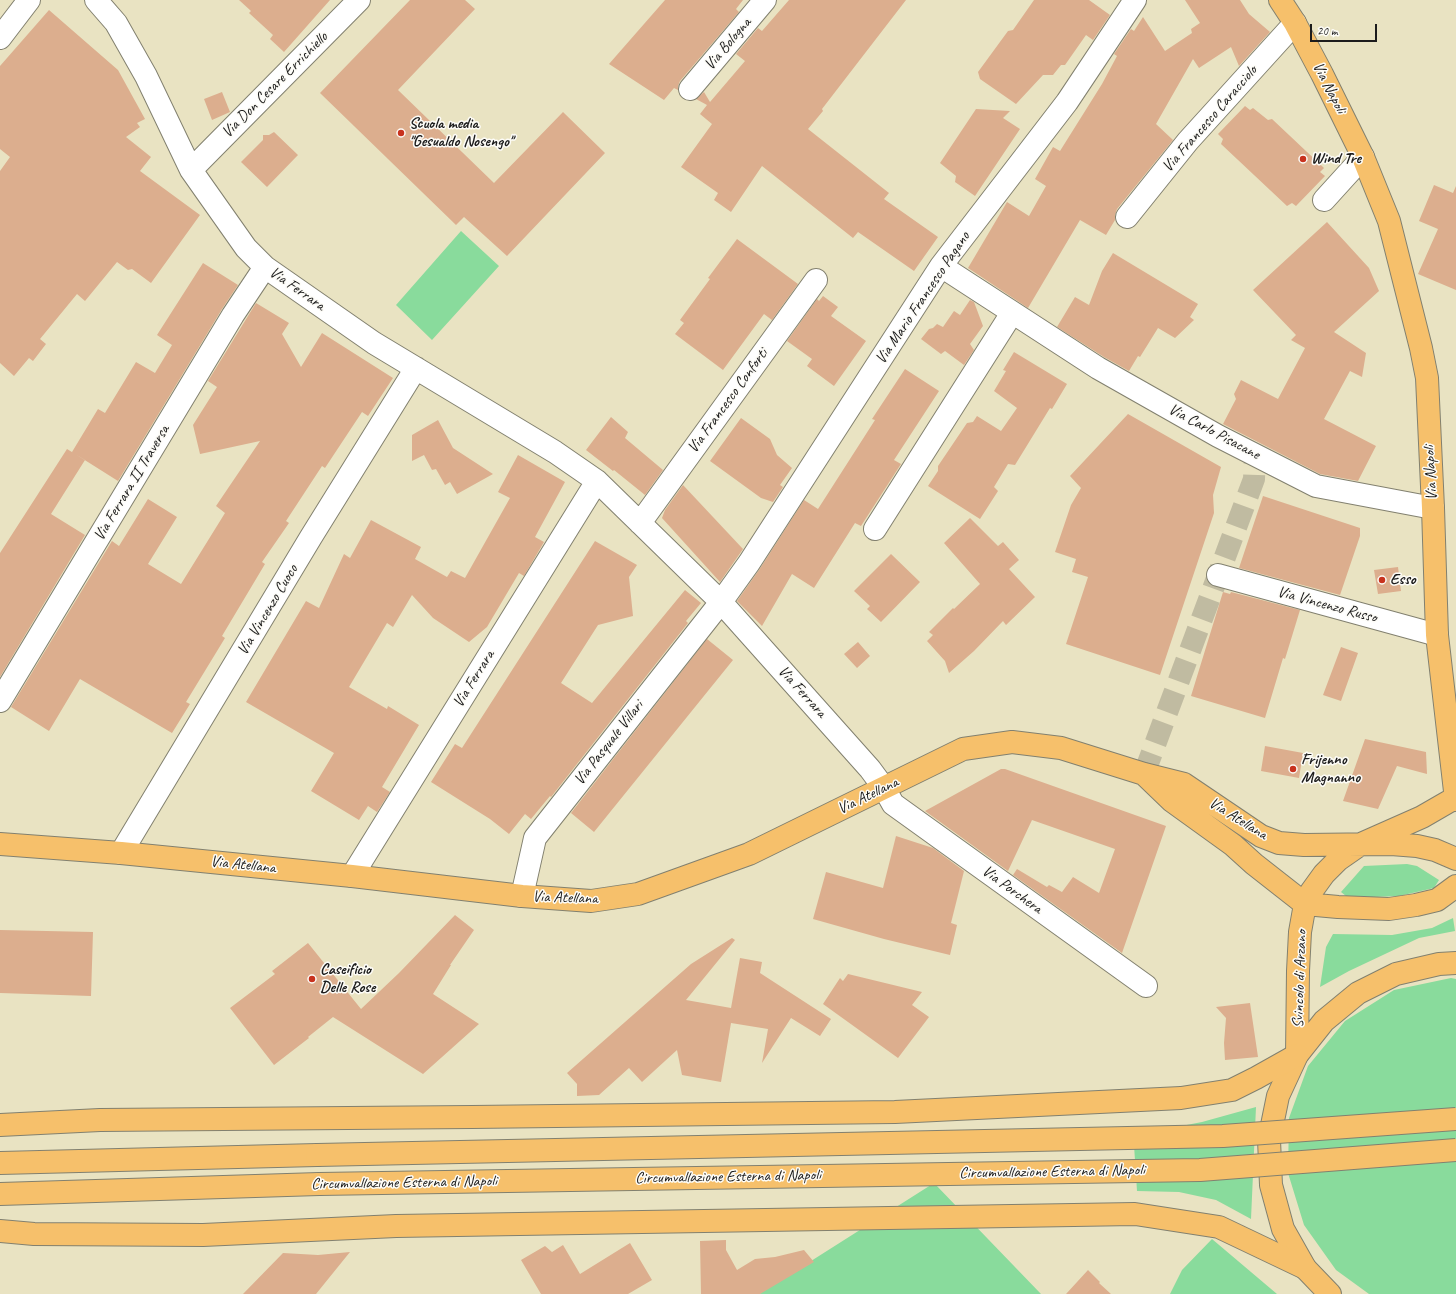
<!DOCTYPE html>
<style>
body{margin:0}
#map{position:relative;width:1456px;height:1294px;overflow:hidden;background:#e9e3c2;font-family:Caveat,sans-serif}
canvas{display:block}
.scale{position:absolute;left:1310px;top:24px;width:67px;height:18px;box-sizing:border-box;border:2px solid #1c1c1c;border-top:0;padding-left:5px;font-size:12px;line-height:14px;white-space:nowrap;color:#1c1c1c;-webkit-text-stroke:3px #fdfcf7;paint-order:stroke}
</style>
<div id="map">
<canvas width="1456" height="1294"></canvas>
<div class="scale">20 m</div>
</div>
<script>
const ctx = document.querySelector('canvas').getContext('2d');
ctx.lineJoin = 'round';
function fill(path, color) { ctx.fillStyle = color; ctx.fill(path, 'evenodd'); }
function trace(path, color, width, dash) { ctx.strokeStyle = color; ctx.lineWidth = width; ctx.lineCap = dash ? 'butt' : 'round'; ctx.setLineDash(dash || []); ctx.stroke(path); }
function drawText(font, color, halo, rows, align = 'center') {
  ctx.font = font + ' Caveat,sans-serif'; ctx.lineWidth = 3; ctx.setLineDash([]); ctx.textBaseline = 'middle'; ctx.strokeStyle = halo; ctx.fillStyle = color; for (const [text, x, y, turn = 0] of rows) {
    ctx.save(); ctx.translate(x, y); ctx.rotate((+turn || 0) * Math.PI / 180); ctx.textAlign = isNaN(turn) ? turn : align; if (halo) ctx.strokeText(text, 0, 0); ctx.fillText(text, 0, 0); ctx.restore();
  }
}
const green = new Path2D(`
 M461,231L499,266L432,340L396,305Z
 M1407,864L1417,866L1439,880L1434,888L1399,896L1372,897L1346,896L1341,892L1364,866Z
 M1453,918L1455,931L1419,938L1349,971L1320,987L1326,947L1333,934L1392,935L1432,928Z
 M1451,978L1456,979V1294H1369L1336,1270L1304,1225L1288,1173L1289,1118L1308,1066L1345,1021L1394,990Z
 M1256,1107L1251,1219L1216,1200L1179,1192L1137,1191L1133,1130L1171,1128L1202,1122Z
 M934,1183L1041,1294H759Z
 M1212,1239L1277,1294H1170L1182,1270Z`);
const building = new Path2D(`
 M239,0H330L284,52L270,39L273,35L249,13L251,11Z
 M410,0H465L475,9L398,90L494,183L563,112L605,153L507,256L464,217L456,225L320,93Z
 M665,0H743L736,9L739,12L680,81L678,86V90L674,88L664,100L609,64Z
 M789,0H906L822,109L823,111L808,129L889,193L884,199L938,237L914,271L858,232L853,238L762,166L731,212L714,200L718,193L681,167L712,124L700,114L707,105L696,99L704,92L710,102L745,61L736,54L758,28L762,31Z
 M1034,0H1089L1110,15L1093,40L1086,35L1065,65H1061L1053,75H1043L1016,104L980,79L978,72L1008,31L1013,30Z
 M1185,0H1240L1249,14L1270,32L1239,66L1231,47L1199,68L1193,59L1156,124L1173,140L1117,209L1115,215V220L1106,235L1080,220L1028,308L968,268L1007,202L1029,216L1046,186L1035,179L1053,147L1060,151L1102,84L1117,56L1114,54L1131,29L1134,31L1143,17L1165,51L1192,33L1191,29L1200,23Z
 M49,10L118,70L145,119L137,123L140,127L126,137L151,157L140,171L200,215L151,283L132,269L128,270L117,262L85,301L77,294L40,339L46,344L33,361L29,358L14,376L0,363V171L10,157L0,149V66Z
 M222,92L230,112L212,120L204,99Z
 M1245,106L1250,110L1253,108L1268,120L1272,119L1324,168L1320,172L1325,176L1296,206L1292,203L1287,206L1221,144L1223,139L1218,134Z
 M976,109L1010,111L1003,118L1020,129L975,196L955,182L956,176L940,163Z
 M274,132L298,155L267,187L241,162L263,140V135H269Z
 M1434,185L1453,193L1456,186V290L1418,274L1438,229L1419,221Z
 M1327,222L1369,268L1379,291L1334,332L1366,353L1362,377L1350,371L1324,419L1376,446L1358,481L1320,474L1223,424L1236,399L1234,394L1241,380L1278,399L1305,348L1291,340L1296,335L1253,290Z
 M737,239L798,284L772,320L764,314L723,370L675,334L684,323L680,320L710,279L708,278Z
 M1113,253L1198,304L1190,317L1194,320L1175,338L1158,328L1140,357L1138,356L1129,371L1104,357L1057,327L1075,297L1089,305L1102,271Z
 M203,263L238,285L222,309L118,481L72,452L98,409L105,413L136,362L155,373L172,345L157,335Z
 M823,296L838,307L831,316L866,341L834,386L807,366L812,359L787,341L817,299L819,301Z
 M970,300L974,302L983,326L970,344L974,350L964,365L945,351L941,354L921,339L929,329L933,328L937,324L943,327L954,311L960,315Z
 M256,303L289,323L282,334L301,367L322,333L393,378L368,416L362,412L325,468L322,466L286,521L289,523L262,562L265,564L222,636L225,638L186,702L190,704L172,733L80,679L49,731L11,707L112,541L119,546L148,499L177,517L148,564L181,584L225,513L216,506L260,441L200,454L193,425L217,387L208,381Z
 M1014,352L1067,384L1052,409L1050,408L1015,465L1008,464L994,487L998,491L980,519L928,486L938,471V466L967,423L973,422L977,416L1001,431L1017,408L994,391L1006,371L1003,370Z
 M905,369L939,391L894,460L901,464L861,526L855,523L814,588L792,574L762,626L737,601L759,570L804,500L818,509L875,420L872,419Z
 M1128,414L1221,467L1213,495L1214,513L1160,675L1066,644L1088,577L1072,572L1076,559L1055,552L1071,505L1081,488L1070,476Z
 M611,417L628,432L625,438L663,470L645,495L614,470L613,471L586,450Z
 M741,418L770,439L777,455L792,468L780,485L783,487L773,502L761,498L710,461Z
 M438,420L453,448L493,474L457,494L450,482L445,485L436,469L432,470L424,455L412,461V435Z
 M67,449L85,460L51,514L85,535L0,677V553Z
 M518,455L565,482L535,537L544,542L524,576L519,573L487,627L469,642L433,618L412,595L393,627L387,623L349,687L387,709L388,706L419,725L382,787L390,792L377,812L368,806L359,820L311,791L334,753L246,702L306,601L319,608L344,554L350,558L371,520L421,547L415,559L447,577L451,571L465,578L510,498L498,492Z
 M683,485L743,549L720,582L662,518L665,510Z
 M1263,496L1360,528V536L1340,595L1239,568Z
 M970,518L998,546L1003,542L1019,560L1009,569L1035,597L1006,625L1003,621L974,651L949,673L945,661L927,641L933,635L929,632L953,608L954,609L980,584L944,543Z
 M595,541L637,565L629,577L633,616L598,625L561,683L592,703L685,590L701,603L686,621L688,623L551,797L550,796L531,819L525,814L509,834L490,819L431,782L455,744L462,748Z
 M891,554L920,582L881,622L867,609L870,606L854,591Z
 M1398,567L1401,591L1378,594L1374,570Z
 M1223,592L1230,594L1231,592L1300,610L1285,659L1283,658L1265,718L1191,696Z
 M707,639L733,660L594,832L571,813Z
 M858,642L870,656L857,668L844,654Z
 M1341,647L1358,653L1341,701L1323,695Z
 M1365,739L1426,752L1427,774L1397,766L1378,809L1343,801Z
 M1265,746L1303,753L1299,778L1261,771Z
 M1001,769H1005L1166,826L1122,953L1013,875L1017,869L1047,887L1049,885L1062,892L1073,877L1099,893L1115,849L1032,820L1008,871L925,811Z
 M896,836L933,848L964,871L951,923L957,925L950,955L884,939L813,919L826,872L883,888Z
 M455,915L474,930L450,965H451L433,994L479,1024L423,1074L333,1017L308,1037L309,1038L274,1065L230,1008L275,974L272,971L308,943L361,1009L399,973Z
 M0,930L93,932L91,996L0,993Z
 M732,938L735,940L686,1000L731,1008L740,958L762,962L760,973L831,1019L820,1036L791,1018L762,1063L768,1029L731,1023L721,1082L682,1075L677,1050L642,1082L629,1068L599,1095L577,1096V1084L567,1073L691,964Z
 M848,974L922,992L912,1005L929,1017L898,1058L823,1004L840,978L843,981Z
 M1250,1003L1258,1057L1225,1060L1224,1043L1226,1018L1216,1007Z
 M726,1240V1250L737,1270L755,1259L775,1257L804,1250L814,1262L760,1294H701L700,1241Z
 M630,1243L652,1280L628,1294H541L521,1260L545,1246L552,1252L563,1245L580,1274Z
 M350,1252L316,1294H243L283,1253L318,1255Z
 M1088,1270L1100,1282L1099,1283L1111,1294H1066Z`);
const minorTunnel = new Path2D(`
 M1144,774L1254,479L1255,455`);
const minor = new Path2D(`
 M96,0L116,23L146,76L191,170L246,248L265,267L374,343L555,452L597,481L721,602L870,769L884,788L893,804L1146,986
 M0,38L29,0
 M690,89L765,0
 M191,170L359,0
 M1324,200L1363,157
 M1127,217L1188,141L1295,23
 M941,266L1098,368L1218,436L1316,486L1433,508
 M640,523L816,280
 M875,529L1012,313
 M1218,575L1437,635
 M0,701L233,315L265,267
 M121,853L311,537L416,368
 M352,876L597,481
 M522,896L535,838L721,602L749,563L941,266L1067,102L1135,0`);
const major = new Path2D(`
 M1280,0L1295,23L1322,74L1363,157L1389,221L1421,348L1427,378L1433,508L1437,635L1456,800
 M1145,775L1172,801L1233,845L1254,864L1305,904L1338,907L1389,909L1416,905L1437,900L1456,886
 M0,844L121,853L352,876L522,896L591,901L638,894L749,854L963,749L1012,742L1061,748L1144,774L1184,784L1261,836L1279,843L1304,845L1391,844L1417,846L1435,850L1456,859
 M1297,1055L1298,971L1300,932L1305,904L1311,892L1324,874L1338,860L1361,844L1422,817L1455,798
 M1330,1294L1305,1268L1283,1229L1271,1185L1269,1140L1278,1096L1297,1055L1324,1021L1358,993L1396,974L1439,964L1456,963`);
const highway = new Path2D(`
 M0,1125L100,1120L472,1117L895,1112L1181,1098L1232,1090L1256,1078L1297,1055
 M0,1163L317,1155
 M0,1194L319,1184
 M0,1231L34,1234L203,1235L396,1226L1135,1214L1219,1227L1305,1268`);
const highwayBridge = new Path2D(`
 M317,1155L1223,1136L1456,1119
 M319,1184L1200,1170L1456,1150`);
const markers = [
 [401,133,4,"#c8321e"],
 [1303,159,4,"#c8321e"],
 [1382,580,4,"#c8321e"],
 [1293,769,4,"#c8321e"],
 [312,979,4,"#c8321e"]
];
const streetNames = [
 ["Via Bologna",728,44,-50],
 ["Via Don Cesare Errichiello",275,85,-45],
 ["Via Napoli",1329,88,63],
 ["Via Francesco Caracciolo",1210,119,-49],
 ["Via Ferrara",297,289,35],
 ["Via Mario Francesco Pagano",923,298,-56],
 ["Via Francesco Conforti",728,401,-54],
 ["Via Carlo Pisacane",1214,432,28],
 ["Via Napoli",1431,473,-93],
 ["Via Ferrara II Traversa",132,483,-59],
 ["Via Vincenzo Russo",1327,605,15],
 ["Via Vincenzo Cuoco",268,610,-59],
 ["Via Ferrara",474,679,-58],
 ["Via Ferrara",802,692,48],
 ["Via Pasquale Villari",609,743,-52],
 ["Via Atellana",868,796,-26],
 ["Via Atellana",1238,819,32],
 ["Via Atellana",243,865,6],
 ["Via Porchera",1012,890,36],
 ["Via Atellana",565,898,2],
 ["Svincolo di Arzano",1300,979,-88],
 ["Circumvallazione Esterna di Napoli",1052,1172,-1],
 ["Circumvallazione Esterna di Napoli",728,1177,-1],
 ["Circumvallazione Esterna di Napoli",404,1183,-1]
];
const poiNames = [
 ["Scuola media",409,124],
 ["\"Gesualdo Nosengo\"",409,142],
 ["Wind Tre",1311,159],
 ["Esso",1390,580],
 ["Frijenno",1301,760],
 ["Magnanno",1301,778],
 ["Caseificio",320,970],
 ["Delle Rose",320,988]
];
fill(green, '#89db9c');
fill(building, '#dcae8e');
trace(minorTunnel, '#c0bba1', 22, [22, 11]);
trace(minor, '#82806f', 24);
trace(major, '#82806f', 24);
trace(highway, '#82806f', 24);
trace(minor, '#fff', 22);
trace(major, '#f6c06b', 22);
trace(highway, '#f6c06b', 22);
trace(highwayBridge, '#82806f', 24, []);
trace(highwayBridge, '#f6c06b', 22);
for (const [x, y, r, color] of markers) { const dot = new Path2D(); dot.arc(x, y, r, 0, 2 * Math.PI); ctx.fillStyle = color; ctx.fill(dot); trace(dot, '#fdfcf7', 1.5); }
drawText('16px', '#1c1c1c', '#fdfcf7', streetNames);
drawText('bold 16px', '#1c1c1c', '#fdfcf7', poiNames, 'left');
</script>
